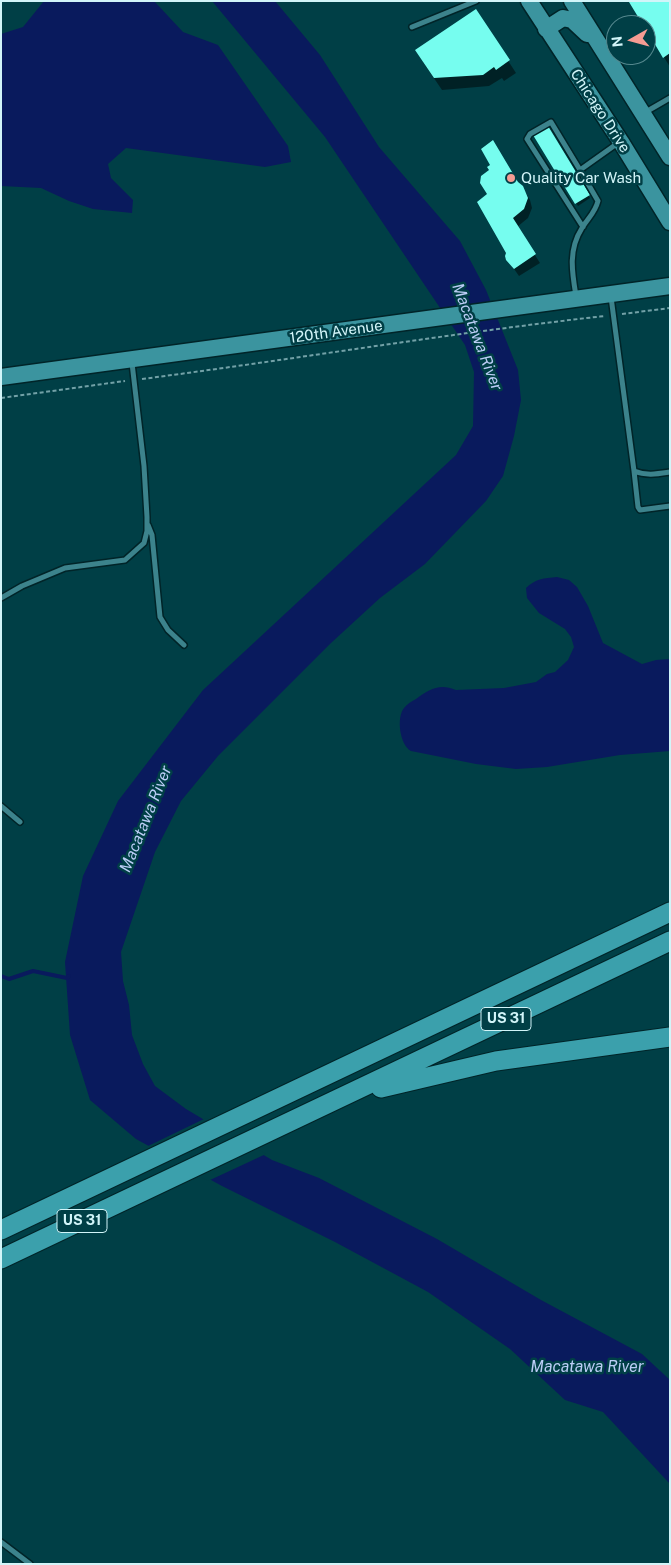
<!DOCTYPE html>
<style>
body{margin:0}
#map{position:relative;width:671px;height:1565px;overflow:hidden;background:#003f46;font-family:"Public Sans",sans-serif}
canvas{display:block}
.frame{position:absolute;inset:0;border:2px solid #d2f5f9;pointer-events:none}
.north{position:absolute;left:606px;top:15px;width:50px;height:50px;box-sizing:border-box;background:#003f46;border:1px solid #54888e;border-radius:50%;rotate:263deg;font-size:14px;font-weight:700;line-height:20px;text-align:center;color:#d2f5f9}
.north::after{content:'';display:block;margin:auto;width:18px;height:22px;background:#f59c93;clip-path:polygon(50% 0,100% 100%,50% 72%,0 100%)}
</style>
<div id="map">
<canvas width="671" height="1565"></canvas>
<div class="frame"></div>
<div class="north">N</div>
</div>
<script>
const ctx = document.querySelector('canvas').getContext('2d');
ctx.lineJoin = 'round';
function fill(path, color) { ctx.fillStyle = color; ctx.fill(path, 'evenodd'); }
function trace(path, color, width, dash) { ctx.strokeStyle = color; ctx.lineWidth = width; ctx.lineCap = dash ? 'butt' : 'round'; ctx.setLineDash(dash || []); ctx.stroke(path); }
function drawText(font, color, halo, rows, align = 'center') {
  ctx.font = font + ' "Public Sans",sans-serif'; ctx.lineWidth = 5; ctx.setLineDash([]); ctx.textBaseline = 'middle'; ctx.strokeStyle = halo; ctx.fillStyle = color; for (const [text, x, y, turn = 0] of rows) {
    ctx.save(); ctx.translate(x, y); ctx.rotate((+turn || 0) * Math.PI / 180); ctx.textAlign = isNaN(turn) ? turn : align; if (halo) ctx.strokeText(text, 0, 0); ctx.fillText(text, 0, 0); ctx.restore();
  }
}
const water = new Path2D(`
 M44,1H154L183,32L218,45L288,146L291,162L265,167L126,148L108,164L111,178L133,200L132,213L93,209L69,201L41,188L1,186V34L23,27Z
 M212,1H275L320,55L379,147L460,241L486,290L518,370L521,400L514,436L503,476L486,501L425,564L380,598L331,643L218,756L181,801L155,852L121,952L123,981L129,1005L132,1035L143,1064L155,1086L186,1109L272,1160L319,1178L437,1239L541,1300L642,1354L670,1380V1484L603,1412L565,1400L510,1349L428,1292L335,1242L222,1186L136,1139L90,1100L70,1035L65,962L83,876L118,801L203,690L456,455L473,426L474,372L465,345L325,137Z
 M557,577L569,580L577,587L588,606L603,643L642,664L656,660L670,659V751L620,755L547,767L516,769L476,764L411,751C400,745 396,718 404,708C407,704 412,701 416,699C429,689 440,683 456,690L504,688L536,682L547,674L555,672L568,660L574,647L571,637L565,629L539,613L527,598L526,588C535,579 544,578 557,577Z`);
const pier = new Path2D(`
 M206,1118L266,1154L208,1181L146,1147Z`);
const shadow = new Path2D(`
 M670,1V67L646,28V25H644Z
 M476,11L516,73L504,81L502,78L489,86L442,90L423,62Z
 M547,127L590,198L578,206L534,135Z
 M517,183L522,187L530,200L532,208L528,218L517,227L540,263L519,276L507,259Z`);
const stream = new Path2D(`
 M1,976L9,979L33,971L67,978L69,976`);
const building = new Path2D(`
 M631,1H670V53L663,58L646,29V25H643L629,2Z
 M476,9L510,60L496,70L494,67L483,75L434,78L415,50Z
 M548,126L590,195L575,204L533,135Z
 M493,140L518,182L523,186L528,198L524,209L513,218L536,254L514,269L506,260L505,256L506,253L477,202L487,194L480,183L481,176L489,170L487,167L490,165L481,149Z`);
const path = new Path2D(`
 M622,314L670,308
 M142,379C297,359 450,333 605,316
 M1,398L125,381`);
const lane = new Path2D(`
 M412,27L476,1
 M644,113L670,98
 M580,170L551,122L530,134L527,139L583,227
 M576,296C572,272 568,250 582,228C588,218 595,213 598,201L580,170L618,143
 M611,297L634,471C646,476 657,474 670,472
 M634,471L638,507L640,510L670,506
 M148,525L152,535L160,617L168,630L184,645
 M1,598L22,586L65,568L125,560L144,543L147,531V517L144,466L132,363
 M1,806L20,822
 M1,1542L30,1564`);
const primary = new Path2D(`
 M529,1L621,142L670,222
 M572,1L670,157
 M546,29L563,18L572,20L587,34
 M1,377L670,286`);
const highway = new Path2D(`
 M381,1088L496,1061L670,1037
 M1,1230L670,912
 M1,1259L670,941`);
const markers = [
 [511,178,5,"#f59c93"]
];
const shields = [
 [506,1019,50],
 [82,1221,50]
];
const shieldNames = [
 ["US 31",506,1019],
 ["US 31",82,1221]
];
const streetNames = [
 ["Chicago Drive",600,111,57],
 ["120th Avenue",336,332,-8]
];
const poiNames = [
 ["Quality Car Wash",521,178]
];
const waterNames = [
 ["Macatawa River",477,337,69],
 ["Macatawa River",146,819,-68],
 ["Macatawa River",587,1367]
];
fill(water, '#091a5d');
fill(pier, '#003f46');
fill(shadow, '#0007');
trace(stream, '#091a5d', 4);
fill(building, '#76fdef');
trace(lane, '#002428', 8);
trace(primary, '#002428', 19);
trace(highway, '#002428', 21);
trace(path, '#72a1a7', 2, [4, 2.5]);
trace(lane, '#3c838c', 5);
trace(primary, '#3b949f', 16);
trace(highway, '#3ba0ac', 19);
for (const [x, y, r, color] of markers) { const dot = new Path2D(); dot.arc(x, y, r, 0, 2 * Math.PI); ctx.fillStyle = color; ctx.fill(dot); trace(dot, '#003f46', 2); }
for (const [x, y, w] of shields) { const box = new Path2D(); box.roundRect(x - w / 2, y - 11.5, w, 23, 4); ctx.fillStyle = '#003f46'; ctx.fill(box); trace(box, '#d2f5f9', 1); }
drawText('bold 14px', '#d2f5f9', null, shieldNames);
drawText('15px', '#d2f5f9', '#003f46', streetNames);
drawText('15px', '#d2f5f9', '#003f46', poiNames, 'left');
drawText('italic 16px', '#bbcdf6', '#003f46', waterNames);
</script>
